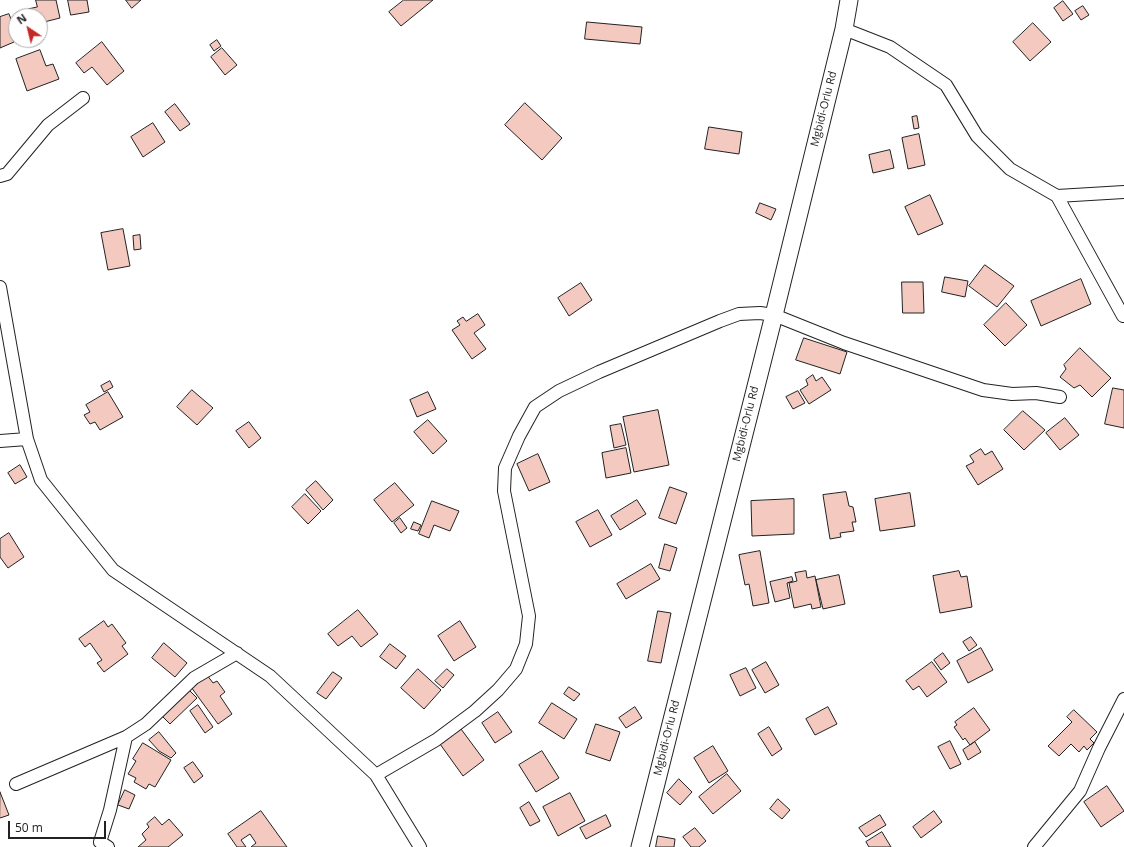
<!DOCTYPE html>
<style>
body{margin:0}
#map{position:relative;width:1124px;height:847px;overflow:hidden;background:#fff;font-family:"Open Sans",sans-serif}
canvas{display:block}
.north{position:absolute;left:8px;top:8px;width:40px;height:40px;box-sizing:border-box;background:#fff;border:1px solid #a7a7a7;border-radius:50%;rotate:325deg;font-size:11px;font-weight:700;line-height:16px;text-align:center;color:#222}
.north::after{content:'';display:block;margin:auto;width:14px;height:18px;background:#c62828;clip-path:polygon(50% 0,100% 100%,50% 72%,0 100%)}
.scale{position:absolute;left:8px;top:821px;width:98px;height:18px;box-sizing:border-box;border:2px solid #222;border-top:0;padding-left:5px;font-size:12px;line-height:14px;white-space:nowrap;color:#222;-webkit-text-stroke:3px #fff;paint-order:stroke}
</style>
<div id="map">
<canvas width="1124" height="847"></canvas>
<div class="north">N</div>
<div class="scale">50 m</div>
</div>
<script>
const ctx = document.querySelector('canvas').getContext('2d');
ctx.lineJoin = 'round';
function fill(path, color) { ctx.fillStyle = color; ctx.fill(path, 'evenodd'); }
function trace(path, color, width, dash) { ctx.strokeStyle = color; ctx.lineWidth = width; ctx.lineCap = dash ? 'butt' : 'round'; ctx.setLineDash(dash || []); ctx.stroke(path); }
function drawText(font, color, halo, rows, align = 'center') {
  ctx.font = font + ' "Open Sans",sans-serif'; ctx.lineWidth = 3; ctx.setLineDash([]); ctx.textBaseline = 'middle'; ctx.strokeStyle = halo; ctx.fillStyle = color; for (const [text, x, y, turn = 0] of rows) {
    ctx.save(); ctx.translate(x, y); ctx.rotate((+turn || 0) * Math.PI / 180); ctx.textAlign = isNaN(turn) ? turn : align; if (halo) ctx.strokeText(text, 0, 0); ctx.fillText(text, 0, 0); ctx.restore();
  }
}
const building = new Path2D(`
 M36,0H56L60,18L40,23V16H29L28,9L37,7Z
 M68,0H87L89,12L71,15Z
 M126,0H141L132,8Z
 M404,0H433L401,26L389,12Z
 M1063,1L1073,14L1063,21L1054,8Z
 M1083,6L1089,15L1081,20L1075,11Z
 M9,14L15,29L10,32L14,42L0,48V17Z
 M587,22L642,27L640,44L585,39Z
 M1033,23L1051,42L1030,61L1013,42Z
 M217,40L221,46L214,51L210,45Z
 M102,42L124,71L107,85L92,67L84,73L76,63Z
 M222,48L237,65L225,75L211,57Z
 M40,50L46,66L53,64L59,79L27,91L16,59Z
 M525,103L562,138L542,160L505,125Z
 M175,104L190,124L180,131L165,112Z
 M917,116L919,128L914,129L912,117Z
 M153,123L165,142L143,157L131,137Z
 M709,127L742,132L739,154L705,149Z
 M919,134L925,165L908,169L902,138Z
 M890,150L894,168L873,173L869,155Z
 M930,195L943,224L918,235L905,207Z
 M760,203L776,209L771,220L756,213Z
 M123,229L130,266L108,270L101,233Z
 M140,235L141,249L134,250L133,236Z
 M985,265L1014,286L997,307L969,286Z
 M945,277L968,281L965,297L942,292Z
 M1081,279L1091,304L1041,326L1031,301Z
 M902,282H923L924,313H903Z
 M581,283L592,300L569,316L558,298Z
 M1006,303L1027,325L1005,346L984,325Z
 M478,314L485,325L474,333L486,349L472,359L452,330L460,325L457,321L463,317L466,321Z
 M804,338L847,352L840,374L796,360Z
 M1080,348L1111,378L1092,397L1080,385L1074,388L1060,377L1066,369L1064,365Z
 M813,375L816,381L822,377L831,390L809,404L800,390L808,385L806,380Z
 M110,381L113,387L104,392L101,386Z
 M1113,388L1124,390V428L1105,424Z
 M192,390L213,408L197,425L177,407Z
 M798,391L805,403L793,409L786,397Z
 M108,392L123,417L100,430L95,422L90,424L84,415L90,412L86,405Z
 M428,392L436,409L417,417L410,400Z
 M658,410L669,465L634,472L623,417Z
 M1023,411L1045,430L1024,450L1004,430Z
 M1065,418L1079,435L1060,450L1046,433Z
 M428,420L447,441L433,454L414,432Z
 M249,422L261,438L249,448L236,431Z
 M621,424L626,445L614,448L610,426Z
 M626,448L631,473L606,478L602,453Z
 M981,449L985,455L992,451L1003,469L978,485L966,466L974,462L970,456Z
 M538,454L550,482L529,491L517,464Z
 M20,465L27,477L15,484L8,473Z
 M316,481L333,500L323,510L306,490Z
 M395,483L414,505L392,522L374,500Z
 M670,487L687,493L676,524L659,518Z
 M846,492L849,506L853,507L856,522H852L854,531L840,533L841,537L830,539L823,495Z
 M910,493L915,526L880,531L875,499Z
 M305,494L321,511L308,524L292,507Z
 M794,499V534L752,536L751,501Z
 M637,500L646,514L620,530L611,516Z
 M432,501L459,511L450,531L434,525L429,538L419,534Z
 M598,510L612,535L590,547L576,522Z
 M400,518L407,528L401,533L394,523Z
 M414,522L421,525L418,531L411,529Z
 M9,533L24,557L8,568L0,557V539Z
 M665,544L677,548L670,571L659,568Z
 M760,551L769,603L753,606L749,584L745,585L739,555Z
 M651,564L660,579L626,599L617,584Z
 M806,571L807,578L815,576L821,607L812,609L811,604L794,608L789,583L797,581L795,573Z
 M959,571L961,577L967,576L972,607L940,613L933,576Z
 M839,575L845,604L823,609L816,580Z
 M792,577L793,581L787,583L790,598L775,602L770,582Z
 M358,610L378,634L361,647L352,636L338,646L328,634Z
 M658,611L671,613L661,663L648,661Z
 M104,621L108,627L112,624L126,643L122,646L128,654L104,672L97,663L102,660L90,643L85,647L79,639Z
 M460,621L476,647L454,661L438,636Z
 M971,637L977,645L969,651L963,642Z
 M164,643L187,663L175,677L152,658Z
 M390,644L406,656L396,669L380,657Z
 M981,648L993,670L968,683L957,661Z
 M943,653L950,663L941,670L934,660Z
 M766,662L779,685L765,693L752,670Z
 M932,662L947,682L927,697L919,686L913,690L906,681Z
 M746,668L756,688L740,696L730,675Z
 M418,669L441,690L424,709L401,688Z
 M447,669L454,675L443,688L435,681Z
 M333,672L342,678L326,699L317,693Z
 M207,675L213,683L217,681L225,692L220,696L232,714L218,724L191,687Z
 M569,687L580,694L574,701L564,694Z
 M189,690L197,698L170,724L162,716Z
 M552,703L577,719L564,739L539,723Z
 M198,705L213,727L205,733L190,711Z
 M635,707L642,718L626,728L619,718Z
 M828,707L837,724L815,735L806,719Z
 M974,708L990,730L970,745L965,738L963,740L954,727L957,725L955,722Z
 M1074,710L1097,732L1090,739L1094,743L1087,750L1084,746L1079,752L1071,744L1059,756L1048,746L1072,722L1067,717Z
 M498,712L512,732L495,743L482,723Z
 M596,724L620,732L610,761L586,753Z
 M769,727L782,749L772,756L758,734Z
 M461,729L484,760L463,776L440,744Z
 M159,732L176,753L171,758L159,751L149,740Z
 M950,741L961,764L950,769L938,747Z
 M975,742L981,752L968,760L963,750Z
 M143,743L171,760L155,787L149,784L146,789L134,782L136,778L128,774L136,761L133,759Z
 M713,746L728,771L709,783L694,758Z
 M542,751L559,778L536,792L519,765Z
 M193,762L203,776L194,783L184,768Z
 M727,774L741,791L713,814L699,797Z
 M679,779L692,792L680,805L667,793Z
 M1107,786L1124,811L1101,827L1084,802Z
 M125,790L135,795L129,809L118,805Z
 M0,792L9,815L0,818Z
 M570,793L585,821L558,836L543,807Z
 M778,799L790,810L782,819L770,809Z
 M529,802L540,821L530,826L520,808Z
 M261,811L287,847H251L256,843L250,834L241,840L246,847H237L228,834Z
 M934,811L942,822L921,838L913,827Z
 M606,815L611,826L586,839L580,828Z
 M880,815L886,825L866,837L859,828Z
 M155,817L162,825L169,819L183,835L168,847H138L146,840L142,834L149,827L147,824Z
 M695,828L706,841L699,847H691L683,837Z
 M882,832L891,847H869L866,842Z
 M658,836L675,839L674,847H656Z`);
const street = new Path2D(`
 M844,29L890,47L946,85L977,136L1010,169L1057,196L1124,192
 M0,176L7,174L48,125L83,98
 M1057,196L1123,316
 M0,287L27,439L41,480L113,570L270,676L376,775L420,847
 M0,441L27,439
 M376,775L436,740L475,711L498,690L516,669L526,644L529,616L504,491L505,468L519,436L535,407L559,391L599,372L720,321L739,314L760,313L774,315L844,343L983,390L1012,394L1036,393L1060,397
 M16,784L126,737L146,724L194,678L237,653
 M108,847L100,842L110,810L126,737
 M1034,847L1080,791L1099,748L1124,699`);
const secondary = new Path2D(`
 M640,847L774,315L844,29L849,0`);
const streetNames = [
 ["Mgbidi-Orlu Rd",824,109,-76],
 ["Mgbidi-Orlu Rd",746,424,-76],
 ["Mgbidi-Orlu Rd",667,738,-76]
];
fill(building, '#f3c9c0');
trace(building, '#222', 1);
trace(street, '#222', 14);
trace(secondary, '#222', 19);
trace(street, '#fff', 12);
trace(secondary, '#fff', 17);
drawText('11px', '#222', '#fff', streetNames);
</script>
